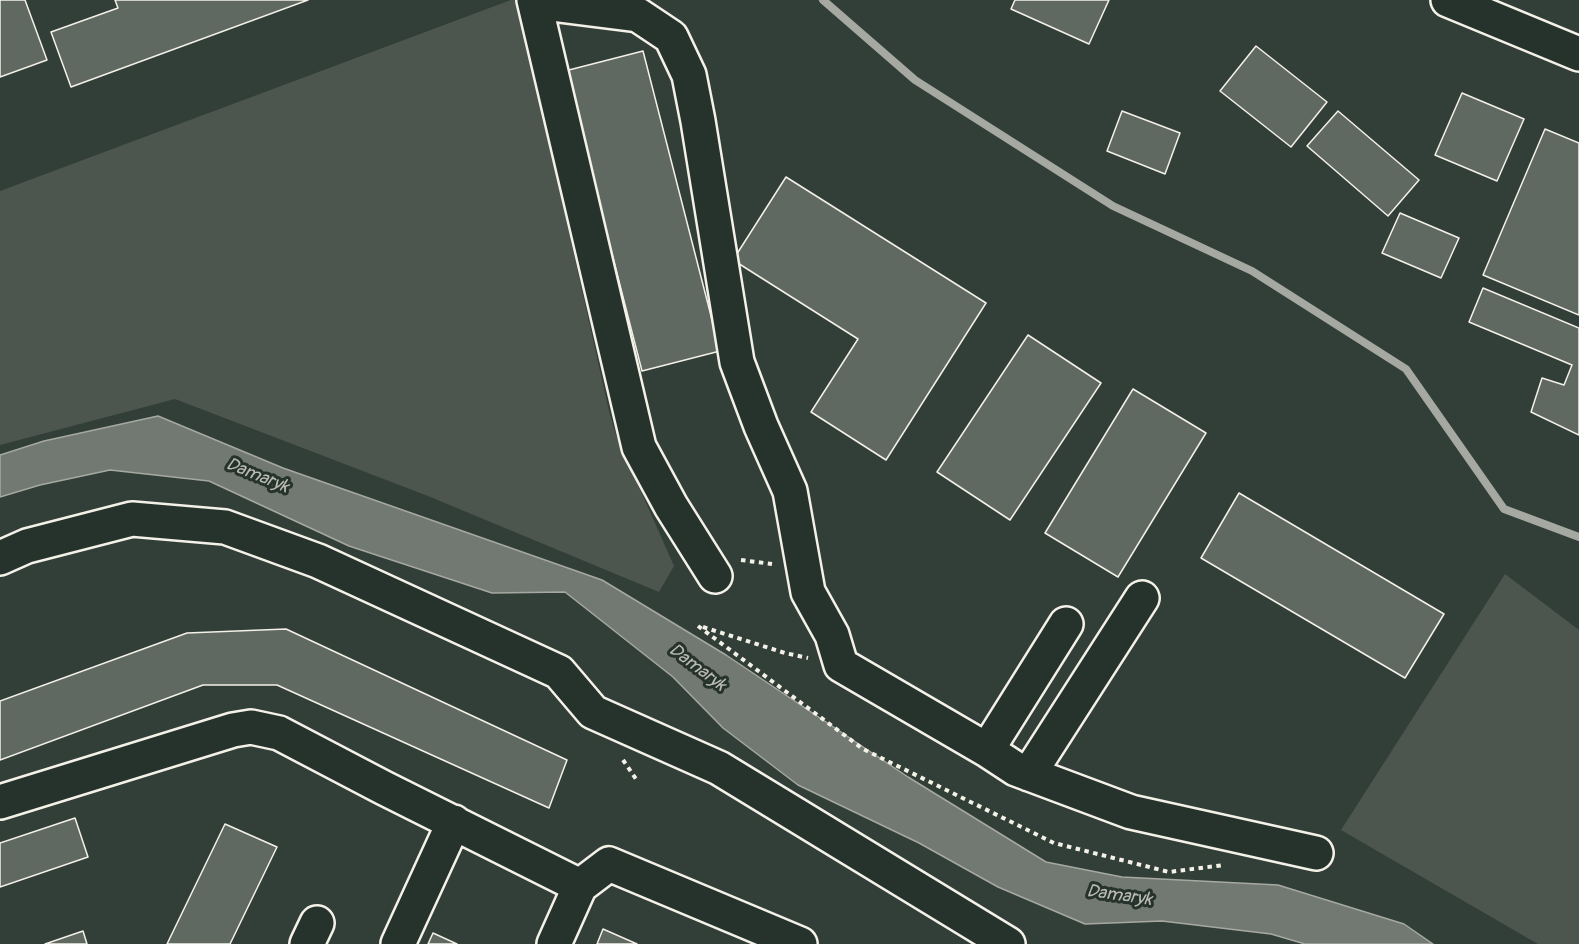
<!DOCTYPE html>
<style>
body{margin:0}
canvas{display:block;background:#323e38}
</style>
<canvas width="1579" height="944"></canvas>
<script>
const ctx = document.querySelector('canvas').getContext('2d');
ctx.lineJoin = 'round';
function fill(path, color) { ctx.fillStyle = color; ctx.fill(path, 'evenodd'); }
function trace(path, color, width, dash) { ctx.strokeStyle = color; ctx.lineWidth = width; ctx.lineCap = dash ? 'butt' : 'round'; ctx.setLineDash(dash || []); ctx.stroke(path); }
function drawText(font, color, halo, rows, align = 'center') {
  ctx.font = font + ' Pangolin,sans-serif'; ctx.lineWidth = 6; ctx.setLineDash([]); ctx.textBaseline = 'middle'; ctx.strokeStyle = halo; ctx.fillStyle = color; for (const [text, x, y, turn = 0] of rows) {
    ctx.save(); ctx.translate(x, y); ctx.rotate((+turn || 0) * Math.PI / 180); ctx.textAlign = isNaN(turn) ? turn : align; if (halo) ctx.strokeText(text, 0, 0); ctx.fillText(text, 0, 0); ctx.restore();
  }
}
const green = new Path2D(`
 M511,0H517L609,411L616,435L674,566L659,592L428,496L175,399L0,445V191Z
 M1505,574L1579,630V944H1538L1341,830Z`);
const water = new Path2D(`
 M158,416L283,468L602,580L726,655L908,777L1046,862L1122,877L1278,885L1404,924L1433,944H1305L1271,934L1162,921L1085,924L998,887L919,843L798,785L723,728L673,677L565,592L492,593L349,546L209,481L110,470L40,485L0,497V455L44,441Z`);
const stream = new Path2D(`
 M823,0L915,80L1113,206L1252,271L1406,369L1504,509L1579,537`);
const building = new Path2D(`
 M0,0H25L47,60L0,77Z
 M115,0H308L71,87L51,32L118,8Z
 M1015,0H1109L1089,44L1011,9Z
 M1256,46L1327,102L1291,147L1220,91Z
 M643,51L720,351L642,371L565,71Z
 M1462,93L1524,119L1497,181L1435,155Z
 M1122,111L1180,133L1165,174L1107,151Z
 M1338,111L1419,180L1388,216L1307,146Z
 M1545,129L1579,143V315L1483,275Z
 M786,177L986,303L886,460L811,412L858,339L733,260Z
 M1400,213L1459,238L1441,278L1382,253Z
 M1483,288L1579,328V435L1531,412L1542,378L1564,385L1572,365L1469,322Z
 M1028,335L1101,383L1010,520L937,472Z
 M1133,389L1206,433L1118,577L1045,533Z
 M1239,493L1444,614L1405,678L1201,558Z
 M286,629L567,760L549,808L277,685H203L0,760V701L187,633Z
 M75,818L88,857L0,887V843Z
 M225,824L277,847L230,944H167Z
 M603,929L637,944H597Z
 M83,931L87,944H45Z
 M433,933L457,944H428Z`);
const path = new Path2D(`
 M741,560L772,564
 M698,626L863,749L1054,843L1169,872L1224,865
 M703,627L785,653L808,658
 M623,760L636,779`);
const minor = new Path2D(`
 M534,0L639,447L671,506L715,576
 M1448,0L1579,54
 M535,2L638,15L671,37L689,75L698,121L737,362L761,426L790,491L808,592L832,635L841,665L987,750L1016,769L1131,812L1316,853
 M0,558L27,546L132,519L225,527L318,561L559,672L593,712L719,768L1008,944
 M987,750L1066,624
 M1029,774L1142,598
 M0,802L233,730L251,727L279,733L384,788L580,886L609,864L800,944
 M307,944L317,923
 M398,944L454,822
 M554,944L580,886`);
const waterNames = [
 ["Damaryk",257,476,22],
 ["Damaryk",697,668,37],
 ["Damaryk",1119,896,8]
];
fill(green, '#4c564f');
fill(water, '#727972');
trace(water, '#a6a9a1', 1.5);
trace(stream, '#a6a9a1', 8);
fill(building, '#5f6861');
trace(building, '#f4f1e8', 1.5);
trace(minor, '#f4f1e8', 38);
trace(path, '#f4f1e8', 4, [4.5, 4.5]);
trace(minor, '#26332d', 33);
drawText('italic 18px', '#babbb3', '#26332d', waterNames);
</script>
